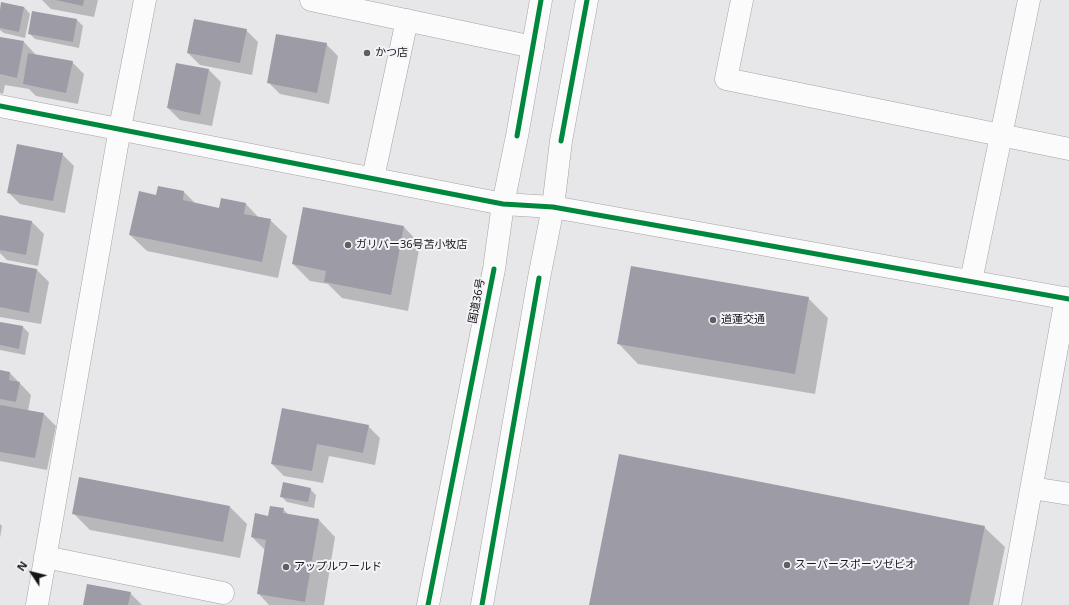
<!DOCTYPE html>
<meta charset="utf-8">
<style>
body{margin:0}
#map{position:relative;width:1069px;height:605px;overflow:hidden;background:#e7e7ea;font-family:"Noto Sans",sans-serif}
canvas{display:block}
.north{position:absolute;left:12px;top:553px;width:40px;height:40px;-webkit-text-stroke:3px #f4f3f8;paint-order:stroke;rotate:305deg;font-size:11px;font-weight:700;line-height:16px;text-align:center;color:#161618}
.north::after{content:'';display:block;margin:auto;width:14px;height:18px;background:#161618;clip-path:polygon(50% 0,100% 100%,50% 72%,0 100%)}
</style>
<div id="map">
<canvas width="1069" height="605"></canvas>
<div class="north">N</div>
</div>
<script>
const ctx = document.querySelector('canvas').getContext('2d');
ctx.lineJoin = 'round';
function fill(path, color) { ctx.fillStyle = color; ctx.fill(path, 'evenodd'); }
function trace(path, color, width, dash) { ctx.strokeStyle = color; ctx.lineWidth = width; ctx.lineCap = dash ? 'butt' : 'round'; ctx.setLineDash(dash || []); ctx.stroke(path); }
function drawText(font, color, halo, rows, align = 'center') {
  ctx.font = font + ' "Noto Sans","Noto Sans JP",sans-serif'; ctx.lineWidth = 4; ctx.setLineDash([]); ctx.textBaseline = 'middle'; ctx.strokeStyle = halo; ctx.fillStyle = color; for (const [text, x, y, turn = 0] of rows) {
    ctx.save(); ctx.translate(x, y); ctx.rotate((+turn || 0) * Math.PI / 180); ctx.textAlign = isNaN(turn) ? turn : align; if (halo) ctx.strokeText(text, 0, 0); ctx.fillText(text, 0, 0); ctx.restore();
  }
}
const shadow = new Path2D(`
 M42,0H98L94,17L51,9Z
 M2,3L24,7L30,14L25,38L4,33L0,30V9L1,10Z
 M77,20L83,26L79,48L35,39L29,33Z
 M246,30L258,42L252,75L200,65L188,53Z
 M0,38L24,42L36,55L72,62L84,74L78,104L36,96L29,89L5,85L3,94L0,93Z
 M326,44L338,56L329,104L280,94L268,82Z
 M209,70L221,82L212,126L180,120L168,108Z
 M62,154L74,166L65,213L20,204L8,192Z
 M184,192L196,204L220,209L246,204L259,218L270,220L287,236L278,278L147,251L130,235Z
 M0,222H32L44,234L38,266L7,260L0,253Z
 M404,227L420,244L408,311L342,298L328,284L310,281L293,264Z
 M0,263L37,270L49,282L41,324L0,317Z
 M808,298L828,318L815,394L638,364L618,343Z
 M0,323L23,327L29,333L25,355L0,350Z
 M0,371L10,373L31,395L28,411L44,414L56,426L47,470L0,461Z
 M283,409L368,426L380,438L375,465L329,456L323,483L284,476L272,464Z
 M80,478L230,507L247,524L240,558L90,530L73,513Z
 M310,489L316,495L314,508L287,502L281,496Z
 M283,509L289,515L319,520L335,537L324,605H269L258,593L265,550L252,537L269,517Z
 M0,524L2,526L0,538Z
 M984,527L1005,547L993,605H590Z
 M130,593L142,605H84Z`);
const building = new Path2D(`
 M55,0H84L83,6Z
 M1,2L24,7L19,32L0,28V10Z
 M32,11L77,19L73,42L28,34Z
 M194,19L247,29L240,63L187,53Z
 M276,34L327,43L317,93L267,83Z
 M0,37L24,41L17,78L0,74Z
 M28,53L73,61L66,93L23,84Z
 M176,63L209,69L200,115L167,108Z
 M17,144L63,153L53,201L7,193Z
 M158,186L184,191L183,200L219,208L221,198L246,203L244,214L271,219L262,262L129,235L139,191L156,195Z
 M303,207L404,226L391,295L324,282L326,271L292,264Z
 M0,215L32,221L26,255L0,250Z
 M0,262L37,269L29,313L0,307Z
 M631,266L809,297L795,374L617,344Z
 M0,322L23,326L19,349L0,345Z
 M0,370L10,372L9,380L20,382L16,402L0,399Z
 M0,405L44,413L35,458L0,452Z
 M282,408L369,425L363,453L317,444L312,471L271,464Z
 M619,454L985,526L969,605H589Z
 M79,477L230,506L223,542L72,514Z
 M283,482L311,488L308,502L280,497Z
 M270,506L284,508L283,513L319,519L305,602L257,594L266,540L251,537L255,513L268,516Z
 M87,584L131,592L128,605H83Z`);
const minor = new Path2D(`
 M311,0L533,47
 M742,0L726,79L1069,149
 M0,106L503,204L553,207L1069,299
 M373,178L407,20
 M971,281L1029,0
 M1032,488L1069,494
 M45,557L223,593
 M37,605L120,128L145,0
 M1010,605L1066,298`);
const highway = new Path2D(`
 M428,605L494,269L503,204L517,136L541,0
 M482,605L539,278L553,207L561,141L587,0`);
const cycleway = new Path2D(`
 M0,106L503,204L553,207L1069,299
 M517,136L541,0
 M561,141L587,0
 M428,605L494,269
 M482,605L539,278`);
const markers = [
 [367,53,4,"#5f5f62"],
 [348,245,4,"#5f5f62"],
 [713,320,4,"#5f5f62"],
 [787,565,4,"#5f5f62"],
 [286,567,4,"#5f5f62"]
];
const poiNames = [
 ["かつ店",375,53],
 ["ガリバー36号苫小牧店",356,245],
 ["道蓮交通",721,320],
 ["スーパースポーツゼビオ",795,565],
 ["アップルワールド",294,567]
];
const streetNames = [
 ["国道36号",477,301,-79]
];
fill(shadow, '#0003');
fill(building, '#9d9ca6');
trace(minor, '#a3a3a6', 23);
trace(highway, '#a3a3a6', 23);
trace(minor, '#fbfbfc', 22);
trace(highway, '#fbfbfc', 22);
trace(cycleway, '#00873e', 5);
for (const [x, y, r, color] of markers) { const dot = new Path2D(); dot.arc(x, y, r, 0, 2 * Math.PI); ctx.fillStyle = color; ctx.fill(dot); trace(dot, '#f4f3f8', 1.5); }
drawText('11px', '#161618', '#f4f3f8', poiNames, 'left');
drawText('11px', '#161618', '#f4f3f8', streetNames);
</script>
